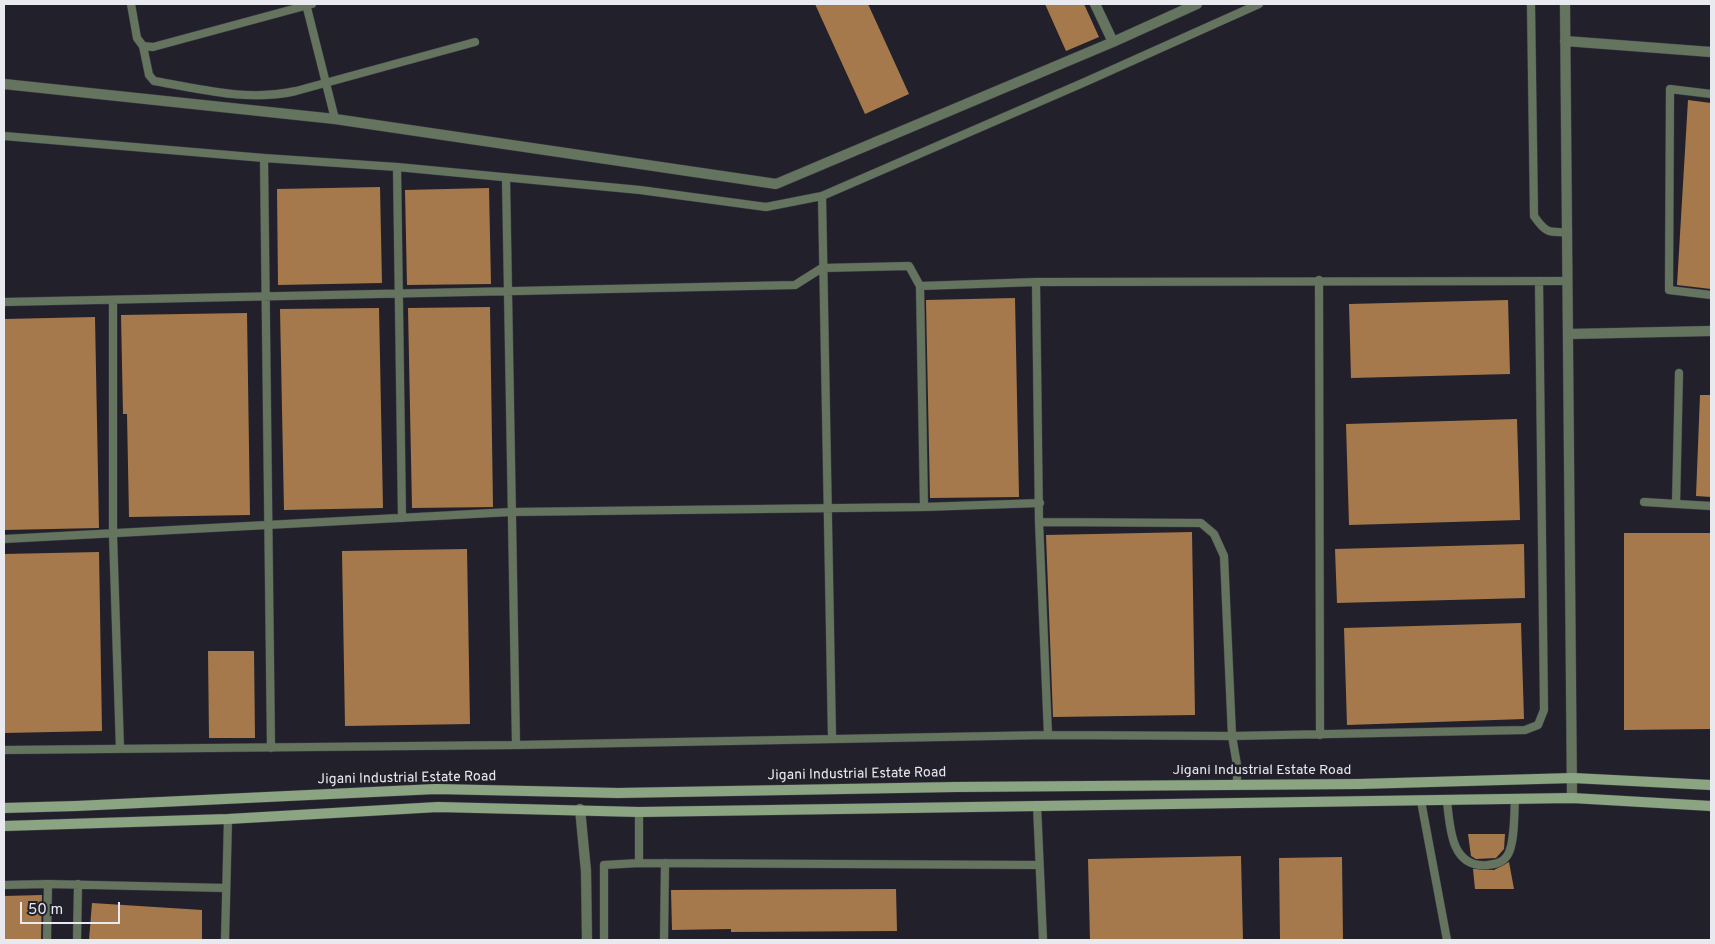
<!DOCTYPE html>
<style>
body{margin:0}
#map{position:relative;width:1715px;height:944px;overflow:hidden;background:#22212b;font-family:Overpass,sans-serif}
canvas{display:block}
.frame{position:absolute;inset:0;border:5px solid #e9e9f0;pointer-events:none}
.scale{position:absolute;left:20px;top:902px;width:100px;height:22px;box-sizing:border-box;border:2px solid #e9e9f0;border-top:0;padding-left:6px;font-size:15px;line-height:18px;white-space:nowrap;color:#e9e9f0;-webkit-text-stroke:4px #22212b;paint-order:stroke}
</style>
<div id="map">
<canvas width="1715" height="944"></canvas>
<div class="frame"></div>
<div class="scale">50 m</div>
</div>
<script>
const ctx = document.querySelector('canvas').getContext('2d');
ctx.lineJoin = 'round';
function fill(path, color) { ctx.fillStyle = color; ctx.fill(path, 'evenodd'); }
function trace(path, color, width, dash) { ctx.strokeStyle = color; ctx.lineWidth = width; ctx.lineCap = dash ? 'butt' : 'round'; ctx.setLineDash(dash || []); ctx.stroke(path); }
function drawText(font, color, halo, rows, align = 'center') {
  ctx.font = font + ' Overpass,sans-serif'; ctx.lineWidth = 5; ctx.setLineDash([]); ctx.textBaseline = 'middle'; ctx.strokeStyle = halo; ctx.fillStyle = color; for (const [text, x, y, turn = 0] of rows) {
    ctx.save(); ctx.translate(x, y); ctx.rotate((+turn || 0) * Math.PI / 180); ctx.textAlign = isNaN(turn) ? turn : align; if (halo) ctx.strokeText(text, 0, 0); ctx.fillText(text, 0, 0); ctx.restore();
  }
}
const building = new Path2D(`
 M815,4H868L909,94L865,114Z
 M1045,4H1084L1099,37L1066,51Z
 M1688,100L1711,103V289L1677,285Z
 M380,187L382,283L278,285L277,189Z
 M489,188L491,284L407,285L405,190Z
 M1015,298L1019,497L930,498L926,300Z
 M1508,300L1510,374L1351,378L1349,304Z
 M490,307L493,507L412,508L408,308Z
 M379,308L383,508L284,510L280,309Z
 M247,313L250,515L129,517L127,414H123L121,315Z
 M95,317L99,528L4,530V319Z
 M1700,395H1711V497L1696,496Z
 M1517,419L1520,520L1349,525L1346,424Z
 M1192,532L1195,715L1053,717L1046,535Z
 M1624,533H1711V729L1624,730Z
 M1524,544L1525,598L1337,603L1335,549Z
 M467,549L470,724L345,726L342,551Z
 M99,552L102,731L4,733V554Z
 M1521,623L1524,719L1347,725L1344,628Z
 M208,651H254L255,738H209Z
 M1468,834H1505L1504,849L1496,858L1476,859L1471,856Z
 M1241,856L1243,940H1090L1088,859Z
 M1342,857L1343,940H1280L1279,858Z
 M1509,862L1514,889H1475L1473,869L1494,870Z
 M896,889L897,931L731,932V929L672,930L671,890Z
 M42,895L41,940H4V896Z
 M92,903L202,910V940H89Z`);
const service = new Path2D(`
 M131,4L137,38L143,46L153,47L312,4
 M306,4L335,119
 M1531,4L1534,216C1545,232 1548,233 1568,232
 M143,46L149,75L154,81C202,89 247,102 296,91L475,42
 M1711,94L1670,89L1669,290L1711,295
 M4,136L264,158
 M397,167L402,518
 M506,178L516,745L1048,735L1232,736L1224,556L1214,534L1201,523L1039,522
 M822,196L832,738
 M1319,280L1320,735
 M920,286L924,507
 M113,301V535L120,749
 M4,302L795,285L822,268L909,266L920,286L1036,282
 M1644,502L1711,506
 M1676,504L1679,373
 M4,539L511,512L924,507L1040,503
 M1048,735L1039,522L1036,282L1568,281
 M271,748L264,158L397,167L640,190L766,207L822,196L1085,82L1259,4
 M4,750L516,745
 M1237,785V765L1232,736L1525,730L1538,725L1544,710L1539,281
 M1421,801L1447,940
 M1447,801C1450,828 1451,868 1487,865C1496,864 1502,863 1507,856C1515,845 1514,814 1515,799
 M1037,805L1043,940
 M639,863L1039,865
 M4,885L48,884
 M47,940L48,884L226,888
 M77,940L78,884
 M225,940L228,819
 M604,940V865L639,863V812
 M664,940L665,863`);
const minor = new Path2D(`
 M1095,4L1113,42
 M1565,4L1572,798
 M1565,41L1711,52
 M4,84L335,119L776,184L1113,42L1197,4
 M1569,334L1711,331
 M580,809L586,871L587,940`);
const secondary = new Path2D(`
 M4,808L76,806L436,789L618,793L956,787L1359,784L1573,778L1711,785
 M4,826L228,819L438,807L639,812L1572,798L1711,806`);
const streetNames = [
 ["Jigani Industrial Estate Road",1262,771],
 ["Jigani Industrial Estate Road",857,775,-1],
 ["Jigani Industrial Estate Road",407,779,-1]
];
fill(building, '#a6794c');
trace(service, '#3e3d47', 9);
trace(minor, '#3e3d47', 11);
trace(secondary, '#3e3d47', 11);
trace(service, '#65745f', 8);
trace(minor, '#65745f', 10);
trace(secondary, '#8ba481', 10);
drawText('14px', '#e9e9f0', '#22212b', streetNames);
</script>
